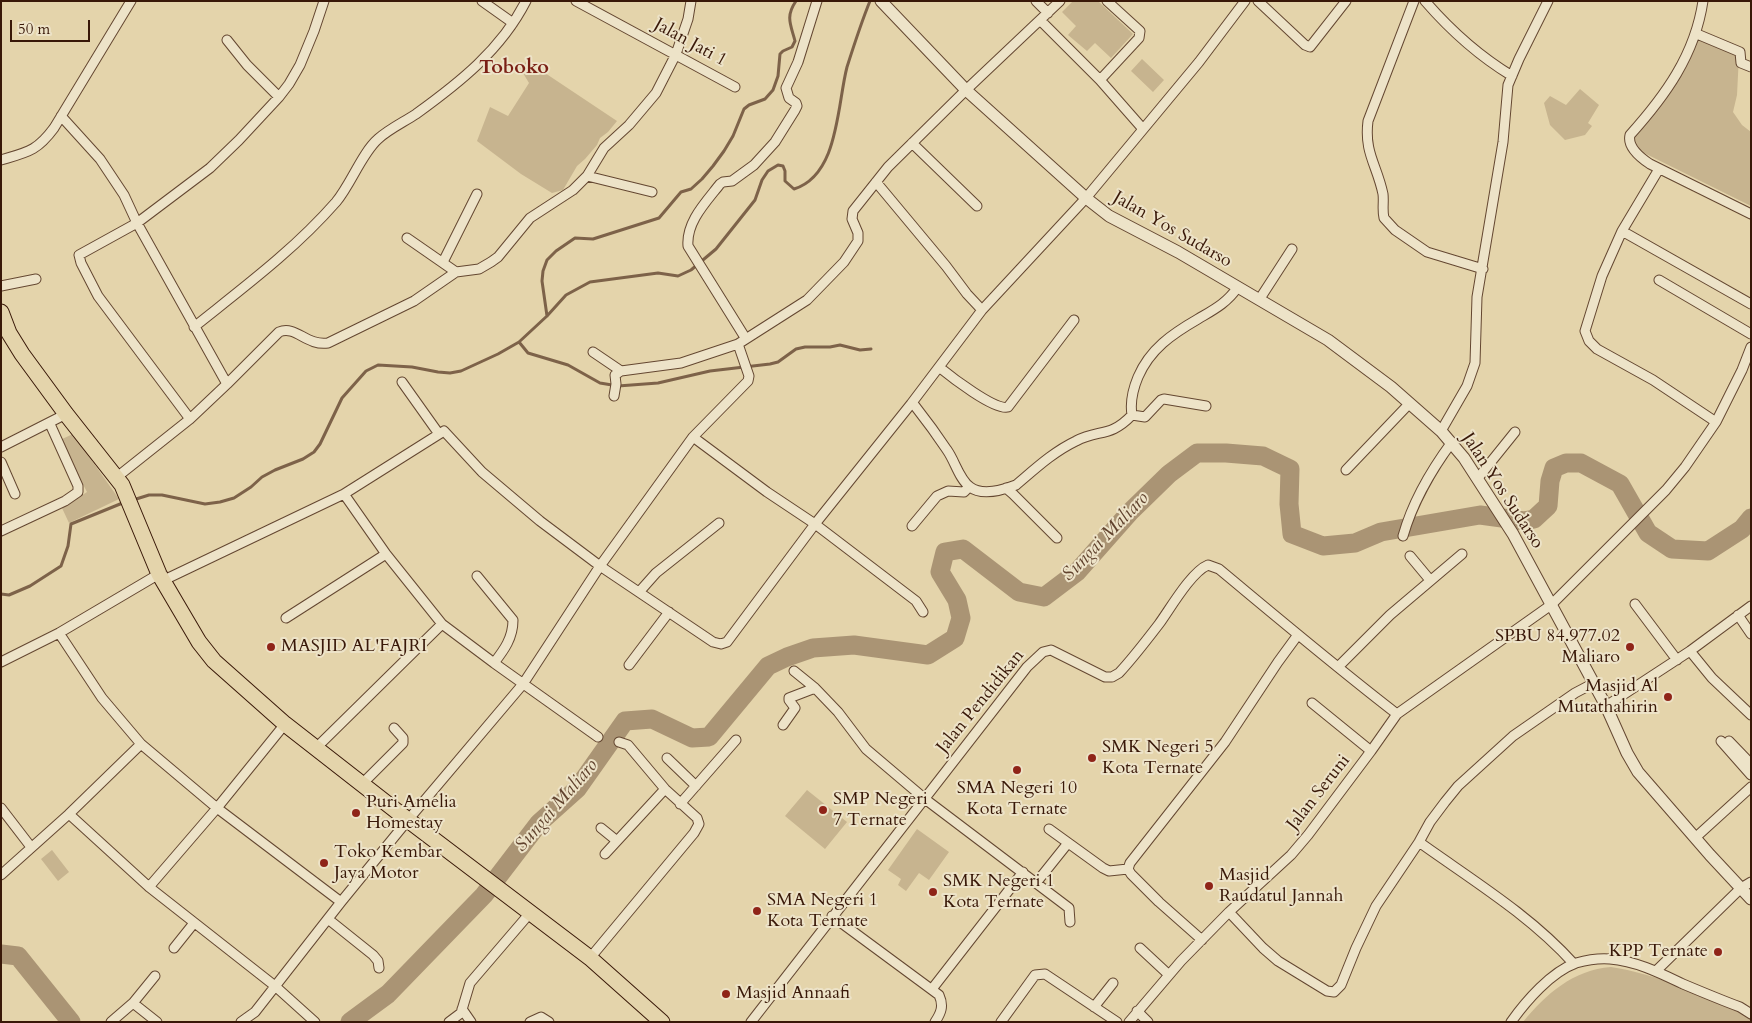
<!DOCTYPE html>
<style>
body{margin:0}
#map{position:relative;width:1752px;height:1023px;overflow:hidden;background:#e4d4ab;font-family:Cardo,serif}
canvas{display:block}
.frame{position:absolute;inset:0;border:2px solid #391808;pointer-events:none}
.scale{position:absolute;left:10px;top:20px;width:80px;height:22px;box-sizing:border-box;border:2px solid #391808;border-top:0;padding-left:6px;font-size:15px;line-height:18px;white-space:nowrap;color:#391808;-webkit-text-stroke:4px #ede3c8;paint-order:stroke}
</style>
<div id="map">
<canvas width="1752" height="1023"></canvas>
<div class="frame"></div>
<div class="scale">50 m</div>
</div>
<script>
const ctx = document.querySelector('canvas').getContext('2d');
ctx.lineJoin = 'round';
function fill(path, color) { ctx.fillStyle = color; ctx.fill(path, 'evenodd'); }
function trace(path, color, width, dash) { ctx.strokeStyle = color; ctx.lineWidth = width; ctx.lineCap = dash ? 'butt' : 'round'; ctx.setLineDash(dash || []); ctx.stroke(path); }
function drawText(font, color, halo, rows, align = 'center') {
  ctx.font = font + ' Cardo,serif'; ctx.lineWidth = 4; ctx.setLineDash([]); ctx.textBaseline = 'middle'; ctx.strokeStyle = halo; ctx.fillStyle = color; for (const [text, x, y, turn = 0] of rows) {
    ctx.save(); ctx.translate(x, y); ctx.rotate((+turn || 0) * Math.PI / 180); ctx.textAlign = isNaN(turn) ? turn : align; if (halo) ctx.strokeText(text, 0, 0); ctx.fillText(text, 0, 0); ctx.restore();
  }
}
const green = new Path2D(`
 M1073,1H1098L1133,34L1111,58L1095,43L1087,51L1068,35L1076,26L1062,12Z
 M1695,32L1739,55L1737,95L1733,112L1742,125L1751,132V206L1638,150L1630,141L1665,87Z
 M1142,59L1164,80L1153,92L1131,71Z
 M527,61L617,121L608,132L600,138L597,145L585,159L577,166L563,190L552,193L521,174L477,141L490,107L508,116L529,83L520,68Z
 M1580,89L1599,105L1588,123L1592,126L1585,135L1565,140L1550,125L1544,103L1550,96L1566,105Z
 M73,434L119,499L69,523L62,508L87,492L60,440Z
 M807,790L847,822L825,849L785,816Z
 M917,829L949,852L929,880L919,873L906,891L898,885L901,879L888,870Z
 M52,850L69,872L58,881L41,859Z
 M1611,967C1658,974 1703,996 1747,1013L1751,1016V1022H1523C1546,994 1573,970 1611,967Z`);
const stream = new Path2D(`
 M547,316L542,281L543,271L547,260L556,251L575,238L593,239L659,218L681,192L691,189L702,179L713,166L724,151L733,136L744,109L749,105L765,99L773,90L778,76L780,54L783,51L792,47L795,41C791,25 785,17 796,1
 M519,342L528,353L568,365L600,383L618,386L658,383L710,371L770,364L778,362L796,349L805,347H830L840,345L860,350L871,349
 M133,500L149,495H162L205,504L220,502L234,498L251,487L262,477L275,470L303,459L314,452L320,444L342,398L366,371L378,365L412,367L438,372L450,373L461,371L498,354L519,342L547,316L566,295L590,282L658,273L678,276L691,270L716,249L755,200L762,180L768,171L778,165L783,166L785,171V181L794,189C839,175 837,105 847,67C854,45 861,23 870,1
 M1,594L9,595L30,586L61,566L68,546L71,524L125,502`);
const river = new Path2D(`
 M1,954L18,956L71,1022
 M350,1022L388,994L484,895L539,823L577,789L625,721L652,719L692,738L709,737L768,666L787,657L813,648L854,645L928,655L955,638L961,618L957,600L940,572L945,552L963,549L1019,592L1044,597L1077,572L1130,512L1169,474L1197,453H1226L1263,456L1290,469L1289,504L1292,534L1323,546L1355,543L1381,532L1480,515L1524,521L1534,519L1548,506L1550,481L1554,468L1566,463H1581L1620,484L1648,533L1672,549L1708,551L1742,529L1751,518`);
const minor = new Path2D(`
 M482,1L513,23
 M576,1L735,87
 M1036,1L1048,13
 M1258,1L1305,45L1310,47L1346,1
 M1414,1L1368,121C1364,153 1377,165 1383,194C1384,202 1382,210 1384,218L1395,230L1427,252L1483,269
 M1425,1C1451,31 1479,56 1512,76
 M1703,1C1695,55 1665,96 1630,135C1627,147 1641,158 1650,164L1751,214
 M1040,20L1100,80L1143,129
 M1697,34L1740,52L1741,63L1751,67
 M227,40L247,65L279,97
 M1100,80L1139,38L1140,31L1107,1
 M61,116L100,159L124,195L137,223L227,384L190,419L117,477
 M912,143L977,206
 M1,160C28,152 37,151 54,128L131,1
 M1659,169L1622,231L1602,276L1585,331L1589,341L1597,349L1653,380L1716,422
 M587,176L652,192
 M876,182L946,266L967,294L982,310
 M1622,231L1751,304
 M407,238L456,272
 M443,262L477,194
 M1659,280L1751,334
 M1,286L36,279
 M1259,300L1292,249
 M194,327C244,287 294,250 336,202C351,184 362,153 378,139C389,129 404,122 416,114C459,83 501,50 526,1
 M746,339L688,246C686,222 706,202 720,184L723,182L732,181L754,165L775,142L795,110L797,106L796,103L789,98L786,88L798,62L817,1
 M593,352L621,371L681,363L738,344
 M939,367C950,376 995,411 1008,407L1074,320
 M402,382L439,434
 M227,384L279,332C296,325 306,346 328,343L414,301L456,272L479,269L491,262L498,257L530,218L573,190L587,176L604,148L629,125L656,93L676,54L688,19L691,1
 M614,396L616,384L615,375L621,371
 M911,404L915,406C926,420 937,435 947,450C955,461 959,479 970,487C982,496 1003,490 1016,485C1035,469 1053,452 1076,441C1099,429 1110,438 1132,415C1130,403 1133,389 1138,377C1150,349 1172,334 1198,319C1213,310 1227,303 1237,288
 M1132,415L1145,417L1161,400L1164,399L1206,406
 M190,419L98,296L81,263L79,255L137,223L210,168L239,140L279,97L289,84L300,65L314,31L324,1
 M1441,431L1467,386L1475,363L1477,297L1503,142L1508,85L1519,59L1548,1
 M693,437L767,492L815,524L916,601L923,612
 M1,447L66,414
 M1,462L15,494
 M1346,470L1409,404
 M1478,478L1515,432
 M1006,488L1013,494L1057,538
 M344,494L386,554L442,624L494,663L598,737
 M912,526L937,496L948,491L964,492L969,487
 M1,531L65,501L78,492V486L50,424
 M1403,536C1412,504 1432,469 1452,442
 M1410,556L1430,580
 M477,576L513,620C513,638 504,650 494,663
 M162,581L344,494L444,431L482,472L540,521L600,566L713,642L721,644L727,642L815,524L911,404L982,310L1086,198L1199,62L1245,1
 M640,591L656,573L719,523
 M1635,604L1677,660
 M1738,615L1751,634
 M286,618L386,554
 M1690,651L1712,678L1751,715
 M1,662L59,633L159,574
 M629,665L669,612
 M1339,666L1390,615L1462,554
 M794,671L815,688L838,712L866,749L925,799L1069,908L1070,922
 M1312,703L1371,751
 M1606,706L1690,651L1751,606
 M783,725L795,708L789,700V698L815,688
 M1721,741L1751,775
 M1729,741L1751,764
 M141,744L217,808L285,724
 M317,747L442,624
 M667,758L696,786
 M362,784L403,743V738L394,728
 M680,804L736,740
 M1,808L31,847
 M69,814L149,887L275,986L315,1022
 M601,828L617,841
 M1049,829L1103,868L1109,871L1128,869
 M1695,838L1751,787
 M1419,842C1472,880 1530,915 1574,964
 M605,854L665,789
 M1,875L69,814L141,744L102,698L59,633
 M1036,883L1068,843
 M149,887L217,808L341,902
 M1229,912L1263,948L1278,961L1327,991L1334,992L1341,985L1356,948L1376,906L1419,842L1430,822L1445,802L1458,786L1513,736L1575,693L1594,683
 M832,916L939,995C944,1006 941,1013 935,1022
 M328,919L373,955L378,961L379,968
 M1202,940L1159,902L1131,874L1128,869L1130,863L1225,742L1278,662L1297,636
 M174,948L194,923
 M1140,948L1169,975
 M590,958L694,833L699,824L697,818L665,789L628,745L619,742
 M1656,971L1741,888L1751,882
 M155,976L133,1003L157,1022
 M932,989L1023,872
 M1094,1007L1113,983
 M462,1009L471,1022
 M1137,1011L1148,1022
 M111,1022L133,1003
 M241,1022L255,1012L341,902L408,820L523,684L600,566L693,437L748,381L749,376L738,344L807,300L844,262L858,241V233L852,219L853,211L888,167L966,90L1060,1
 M449,1022L461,1013L470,983L530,913
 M530,1022L541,1017L549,1022
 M751,1022L1027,667L1043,652L1051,650L1105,677H1112L1119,673C1133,658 1146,641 1159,624C1170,609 1191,572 1208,565L1219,569C1278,618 1336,667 1397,714
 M1001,1022L1035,975L1045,974L1117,1022
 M1129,1022L1181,961L1229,912L1291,855L1308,835L1371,751L1397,714L1551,605L1666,490L1685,467L1716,422L1742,370L1751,347
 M1511,1022C1526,1001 1551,972 1576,963C1587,960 1599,958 1610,959C1636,961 1660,973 1683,984C1702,992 1721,1000 1740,1007L1751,1014`);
const tertiary = new Path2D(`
 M881,1L966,90L1086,198L1109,216L1178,252L1328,340L1391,387L1441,431L1464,458L1513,534L1606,706L1627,753L1638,772L1710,855L1751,899`);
const trunk = new Path2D(`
 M1,312L9,333L22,354L66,414L122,485L159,574L199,642L214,661L285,724L408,820L590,958L662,1022`);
const markers = [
 [271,647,5,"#8f2418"],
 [1630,647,5,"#8f2418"],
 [1668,697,5,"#8f2418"],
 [1092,758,5,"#8f2418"],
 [1017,770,5,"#8f2418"],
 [823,810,5,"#8f2418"],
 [356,813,5,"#8f2418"],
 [324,863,5,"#8f2418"],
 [1209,886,5,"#8f2418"],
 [933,892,5,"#8f2418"],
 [757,911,5,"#8f2418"],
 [1718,952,5,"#8f2418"],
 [726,994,5,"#8f2418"]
];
const streetNames = [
 ["Jalan Jati 1",690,43,29],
 ["Jalan Yos Sudarso",1172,230,30],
 ["Jalan Yos Sudarso",1502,491,57],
 ["Jalan Pendidikan",981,702,-51],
 ["Jalan Seruni",1319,793,-52]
];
const poiNames = [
 ["SPBU 84.977.02",1620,637,"right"],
 ["Maliaro",1620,658,"right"],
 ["MASJID AL'FAJRI",281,647],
 ["Masjid Al",1658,687,"right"],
 ["Mutathahirin",1658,708,"right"],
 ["SMK Negeri 5",1102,748],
 ["Kota Ternate",1102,769],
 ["SMA Negeri 10",1017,789,"center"],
 ["Kota Ternate",1017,810,"center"],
 ["SMP Negeri",833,800],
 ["7 Ternate",833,821],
 ["Puri Amelia",366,803],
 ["Homestay",366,824],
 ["Toko Kembar",334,853],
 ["Jaya Motor",334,874],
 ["Masjid",1219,876],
 ["Raudatul Jannah",1219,897],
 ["SMK Negeri 1",943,882],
 ["Kota Ternate",943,903],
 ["SMA Negeri 1",767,901],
 ["Kota Ternate",767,922],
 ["KPP Ternate",1708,952,"right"],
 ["Masjid Annaafi",736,994]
];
const waterNames = [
 ["Sungai Maliaro",1106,537,-46],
 ["Sungai Maliaro",557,806,-49]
];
const quarterNames = [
 ["Toboko",514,68]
];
fill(green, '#c7b48f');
trace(stream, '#7d6249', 3);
trace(river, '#aa9474', 19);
trace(minor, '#644731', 11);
trace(tertiary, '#644731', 13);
trace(trunk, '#391808', 17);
trace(minor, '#ede3c8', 9);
trace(tertiary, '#ede3c8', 11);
trace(trunk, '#e4d4ab', 15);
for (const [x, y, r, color] of markers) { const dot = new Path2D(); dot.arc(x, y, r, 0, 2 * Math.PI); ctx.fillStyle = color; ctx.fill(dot); trace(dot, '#ede3c8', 2); }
drawText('18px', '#391808', '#ede3c8', streetNames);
drawText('18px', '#391808', '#ede3c8', poiNames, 'left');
drawText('italic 19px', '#61432e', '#ede3c8', waterNames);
drawText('bold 20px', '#7a1f14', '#ede3c8', quarterNames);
</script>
